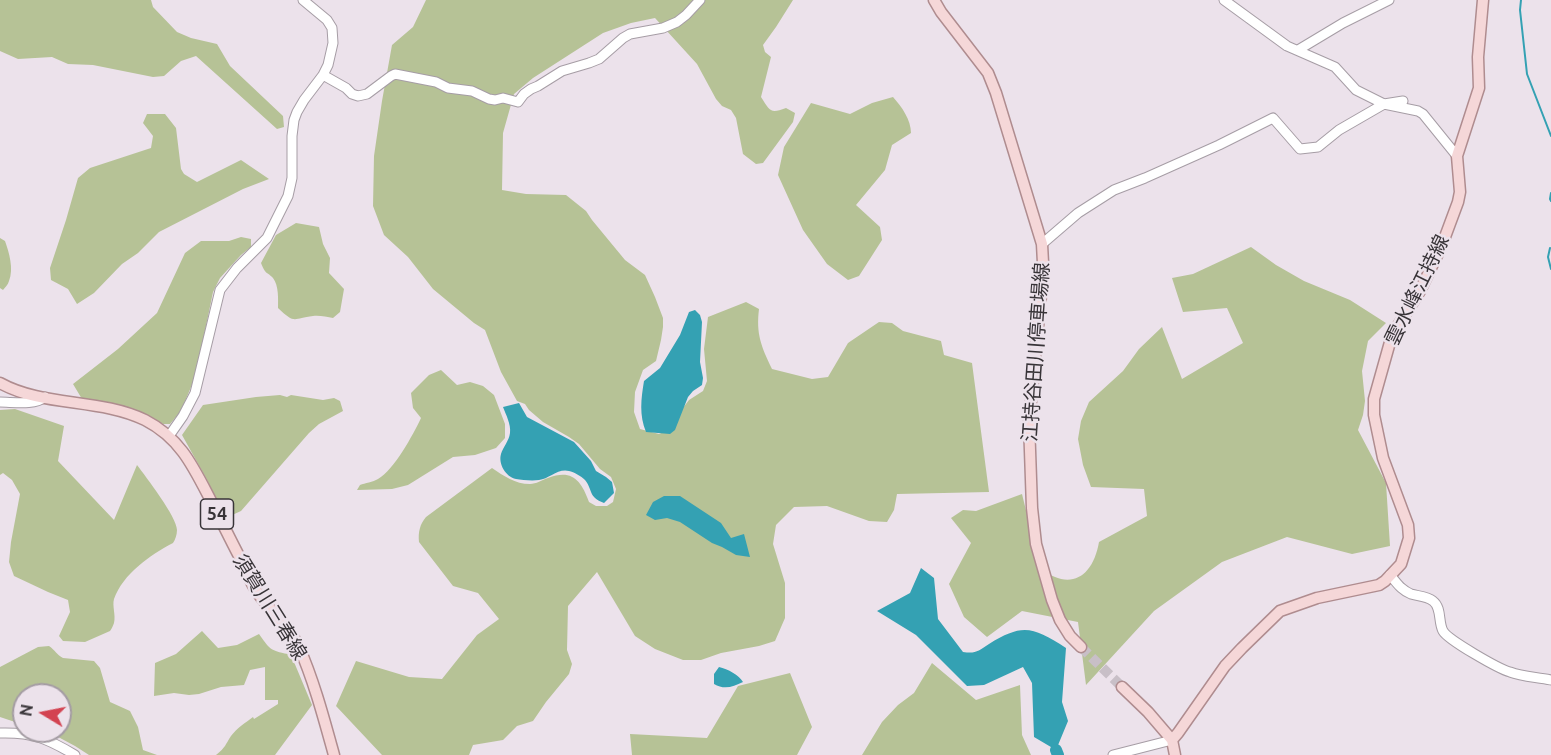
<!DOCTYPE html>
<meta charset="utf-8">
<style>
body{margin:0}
#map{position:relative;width:1551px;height:755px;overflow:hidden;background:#ece2eb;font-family:Ubuntu,sans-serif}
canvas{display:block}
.north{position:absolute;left:12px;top:683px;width:60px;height:60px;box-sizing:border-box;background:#ece2eb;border:2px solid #a49ca3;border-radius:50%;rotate:280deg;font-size:16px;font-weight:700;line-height:24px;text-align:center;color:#383438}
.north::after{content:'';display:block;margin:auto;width:21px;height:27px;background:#d34351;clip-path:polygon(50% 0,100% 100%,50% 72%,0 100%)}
</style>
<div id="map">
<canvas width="1551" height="755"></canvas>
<div class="north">N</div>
</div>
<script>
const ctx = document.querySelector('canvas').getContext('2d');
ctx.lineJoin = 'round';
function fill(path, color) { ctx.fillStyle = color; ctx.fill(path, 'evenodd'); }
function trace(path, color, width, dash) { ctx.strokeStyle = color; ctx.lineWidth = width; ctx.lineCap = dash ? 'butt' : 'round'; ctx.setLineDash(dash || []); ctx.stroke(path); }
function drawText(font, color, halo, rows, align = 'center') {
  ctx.font = font + ' Ubuntu,"Noto Sans JP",sans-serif'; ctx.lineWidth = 5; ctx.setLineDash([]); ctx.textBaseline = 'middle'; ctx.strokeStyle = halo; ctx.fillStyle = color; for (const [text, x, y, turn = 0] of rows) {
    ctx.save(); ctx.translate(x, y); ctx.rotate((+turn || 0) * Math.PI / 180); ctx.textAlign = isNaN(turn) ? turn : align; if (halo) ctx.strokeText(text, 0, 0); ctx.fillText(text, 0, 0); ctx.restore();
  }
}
const green = new Path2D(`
 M0,0H151L153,7L177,32L191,38L217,44L230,66L283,116L284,127L277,129L196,56L181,61L164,76L153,77L93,65L68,64L52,57L18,59L0,51Z
 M426,0H793L776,27L763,45L765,52L771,57L761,97C770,111 770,114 786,108L795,113L793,122L763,163L756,164L743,154L736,118L731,110L722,106L716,99L697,64L655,18L631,23L603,33L533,78L514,94L503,133L502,190L526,194L566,195L586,211L592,220L625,260L645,275L655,297L663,318V327L661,340L656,361L643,370L635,392L634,412L640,429L659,434L671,429L679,413L689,400L703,391L707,381L704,349L708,317L746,302L759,309C756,334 761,346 772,369L812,379L828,377L848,343L879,322L892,323L903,331L941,341L944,355L972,363L989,492L897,494L894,510L887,522L869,521L827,506L794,507L776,525L773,544L785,583V618L775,641L759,646L721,653L701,660H683L655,649L635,636L597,572L568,606L567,650L572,664L569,674L546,702L533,721L517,726L503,740L473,745L469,755H382L336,706L356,661L409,677L442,679L477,635L499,619L478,593L453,586L419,542C418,532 420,524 426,517L492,468C504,476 515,484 530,484C536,484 542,480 548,478C572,469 581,480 589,502L596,506H607L613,502L616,489L611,477L600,469L579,444L569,437L543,422L529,410L525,404L517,401L501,372L485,330L474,323L433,289L408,257L384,235L373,206L374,156L382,101L392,45L413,27Z
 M893,97C902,107 911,120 911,133L892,145L885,170L856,205L880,227L882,240L859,276L848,280L827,264L803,230L778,175L784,147L811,103L850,114L872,103Z
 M147,114H165L176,128L181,169L184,174L197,182L241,160L269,179L243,189L159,232L138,253L122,264L94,293L77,304L68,289L51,280L50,268L66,220L78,178L90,168L151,148L153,136L143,123Z
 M296,223L319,227L323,244L330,258L329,273L344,289L340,312L333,318C327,317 319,315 313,316C292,319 295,324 278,308C278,299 279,286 273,278C267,271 266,276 261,263L276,235Z
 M241,237L251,239V247L241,255L220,278L213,292L196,375L181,411L170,424H163L134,410L82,399L73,384L118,349L157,313L185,253L201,241H229Z
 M0,238L5,241C9,252 14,269 9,281C8,285 5,287 3,290L0,288Z
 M1251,247L1276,265L1304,281L1350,300L1386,323L1368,341L1362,371L1365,401L1363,415L1358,430L1386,483L1390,546L1352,554L1287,537L1222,562L1154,611L1086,685L1078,622L1022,611L987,637L964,617L949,584L971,543L951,518L963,510L976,511L1022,494L1040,568C1070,592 1093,577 1099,542L1147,516L1144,489L1091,487L1083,465L1078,439L1081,421L1089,402L1123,371L1139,349L1162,327L1182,379L1243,343L1227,308L1183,312L1172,278L1193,274Z
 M441,370L457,385L470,382L483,386L494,395L505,424V438L496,448L475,455L453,457L408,485L392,489L357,490L360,485C365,483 373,482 378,479C394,470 413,435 421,418L413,408L411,393L429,375Z
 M280,395L287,397L291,395L323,400L334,398L340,401L343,411L319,424L309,433L241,511L230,516L222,512L206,478L182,435L203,405L256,397Z
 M15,409L64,426L58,461L114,520L137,465C146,477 177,517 177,530C177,535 175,540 173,543C150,555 123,574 114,599C112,606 116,615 114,623C113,626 112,628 110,631L85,642L63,641L59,636L70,612L68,600L48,592L14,576L9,562L11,542L20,494L12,480L3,473L0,475V410Z
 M202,631L218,648L237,645L259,634C269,648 270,651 288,654L294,662L312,705L275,755H216C226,747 225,745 231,736C237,728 245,723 253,717L254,719L278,704V700H265V667L250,670L244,685L221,687L199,694L189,695L174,693L154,696L155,663L176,654Z
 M49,646C55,650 57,655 63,658L94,661L100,668L110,702L130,711L138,727L143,750L157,755H89L75,746L47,731H60V695H24V725L0,717V667L38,647Z
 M932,663L976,700L1020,685L1022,735L1031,755H862L882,722L898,705L914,693Z
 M790,673L812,727L797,755H632L630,734L707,738L738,686Z`);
const water = new Path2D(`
 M695,310L700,315L702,322L700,362L703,378L702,385L693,391L688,397L675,430L670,434L646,432C639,415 641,399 644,381L660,368L680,335L689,312Z
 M519,403L527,417L574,442L591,461L596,471L606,477L612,482L614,493L604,503C588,497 593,490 585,480C581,476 574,472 569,471C558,468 549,479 539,480C532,481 522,480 516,479C506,477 498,464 501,454C503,447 509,441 510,433C511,424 506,415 503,407Z
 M664,496H680L721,523L731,538L744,534L750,557L736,555L722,547L712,543L680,522L667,518L655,520L646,515L653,502Z
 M921,568L934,578L938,619L963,652C976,654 978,651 989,644C1023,623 1033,627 1066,648L1062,702L1068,721L1056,750L1034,737L1032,683L1023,667L984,685L967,686L916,635L877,611L910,593Z
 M719,667C728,669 739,675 743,682C733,687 724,690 714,684V674Z`);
const stream = new Path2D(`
 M1521,0L1520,10L1527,74L1551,136
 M1551,193L1550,199L1551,201
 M1550,248L1548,257L1551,269`);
const river = new Path2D(`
 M1056,750L1058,755`);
const majorTunnel = new Path2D(`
 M1081,647L1122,687`);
const minor = new Path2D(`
 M1224,0L1287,46L1335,67L1356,90L1384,104L1418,111L1423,114L1457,156
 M1298,50L1343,23L1389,0
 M323,75L346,88L352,94L358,96L367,94L391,76L395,74L436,82L448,88L472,91L489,99L495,100L503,98L518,102L524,94L531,89L538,86L562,71L589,63L599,59L623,38L630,34L663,28L677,22L686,15L700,0
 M1042,244L1078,213L1114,190L1145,178L1219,145L1273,118L1300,149L1318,147L1339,130L1384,104L1403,101
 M0,402C13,402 34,406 45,397
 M169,436L183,416L195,393L220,290L237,268L267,238L288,196L292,178V136L294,120L297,112L304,100L323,75L328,65L333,43L332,28L327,20L303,0
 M1390,575C1397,583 1401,590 1411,594C1417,596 1427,596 1433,601C1442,608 1438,622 1443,631C1448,640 1499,669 1510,672C1523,677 1538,677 1551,680
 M0,733C33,732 48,739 75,755
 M1113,755L1172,740`);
const major = new Path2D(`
 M934,0L941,12L988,73L996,93L1042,244L1043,263L1041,295L1029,422L1032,508L1036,544L1052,600L1060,620L1070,636L1081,647
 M0,383C43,407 100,398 145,420C180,438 193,466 210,499C220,518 229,537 239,556C244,567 249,579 255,589C268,610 288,624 299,647C314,681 324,719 334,755
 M1122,687L1148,712L1172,740L1175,755
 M1172,740L1178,733L1225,666L1242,648L1280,611L1317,598L1379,585L1385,581L1401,564L1409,538L1408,525L1383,458L1374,415V399L1392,335L1420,291L1442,245L1458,202L1460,192L1457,156L1479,88L1478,57L1483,0`);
const shields = [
 [217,514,33]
];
const shieldNames = [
 ["54",217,514]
];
const streetNames = [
 ["雲水峰江持線",1417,290,-64],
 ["江持谷田川停車場線",1036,352,-86],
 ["須賀川三春線",270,607,58]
];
fill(green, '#b6c296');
fill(water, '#34a1b3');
trace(stream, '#34a1b3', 2);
trace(river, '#34a1b3', 12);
trace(majorTunnel, '#c8bfc7', 10, [10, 5]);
trace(minor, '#a69da5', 11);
trace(major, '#af8c8f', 13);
trace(minor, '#fff', 9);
trace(major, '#f5d7d8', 10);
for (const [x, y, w] of shields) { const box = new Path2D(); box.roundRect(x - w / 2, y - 15, w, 30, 4.5); ctx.fillStyle = '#ece2eb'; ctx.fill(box); trace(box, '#383438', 1.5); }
drawText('bold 18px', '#383438', null, shieldNames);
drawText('20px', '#383438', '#ece2eb', streetNames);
</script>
